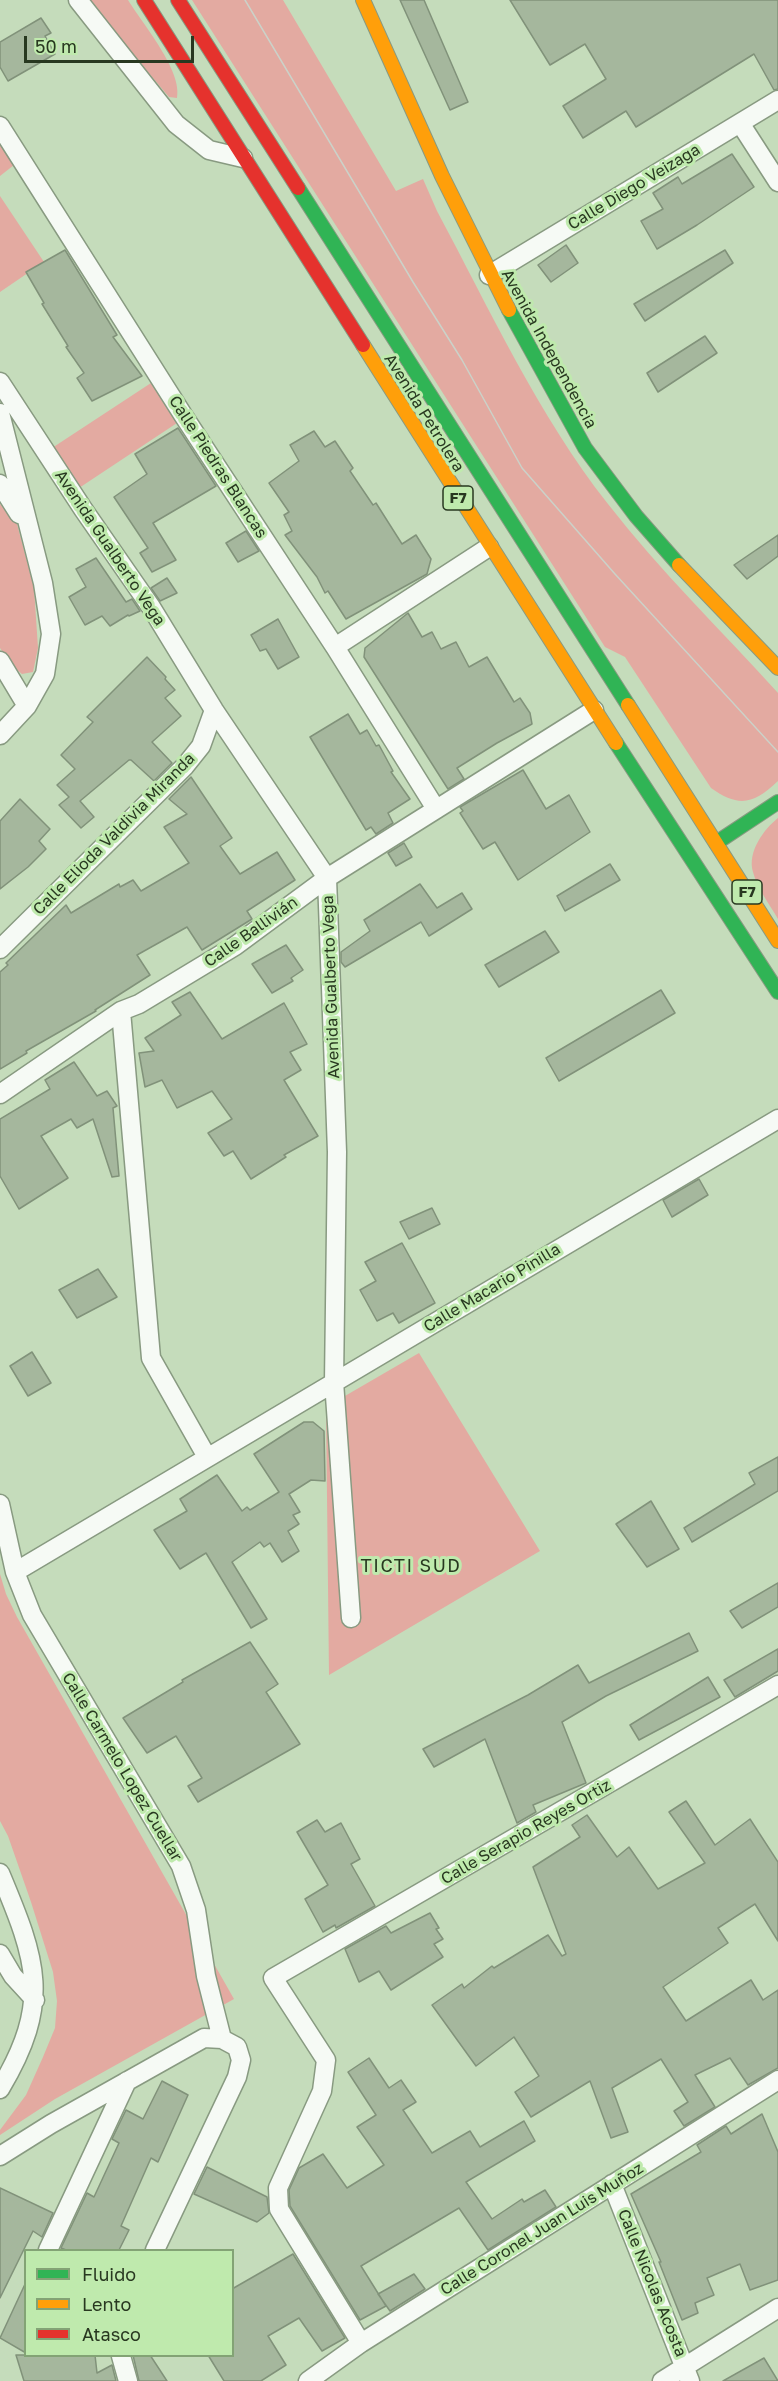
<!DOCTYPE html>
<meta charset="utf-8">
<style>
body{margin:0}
#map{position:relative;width:778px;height:2381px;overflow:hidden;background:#c5dcbb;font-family:"Golos Text",sans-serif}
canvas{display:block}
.legend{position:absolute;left:24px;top:2249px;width:210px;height:108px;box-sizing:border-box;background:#bfeaad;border:2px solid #83a375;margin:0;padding:8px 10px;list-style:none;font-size:18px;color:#283820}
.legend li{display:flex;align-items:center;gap:12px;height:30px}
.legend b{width:30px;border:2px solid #83a375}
.scale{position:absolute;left:24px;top:36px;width:170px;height:27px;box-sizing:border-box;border:3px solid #283820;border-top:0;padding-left:8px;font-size:18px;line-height:21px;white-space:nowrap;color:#283820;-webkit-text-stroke:4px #bfeaad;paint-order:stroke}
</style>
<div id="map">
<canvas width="778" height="2381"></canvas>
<ul class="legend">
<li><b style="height:8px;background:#30b455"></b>Fluido</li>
<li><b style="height:8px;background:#ff9f0a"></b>Lento</li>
<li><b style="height:8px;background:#e5322d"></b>Atasco</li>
</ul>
<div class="scale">50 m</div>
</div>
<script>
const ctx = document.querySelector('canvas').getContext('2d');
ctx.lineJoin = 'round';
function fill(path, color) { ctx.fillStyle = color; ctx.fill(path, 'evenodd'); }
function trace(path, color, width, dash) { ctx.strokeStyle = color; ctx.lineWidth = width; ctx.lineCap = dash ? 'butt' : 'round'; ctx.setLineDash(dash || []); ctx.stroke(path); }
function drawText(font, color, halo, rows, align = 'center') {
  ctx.font = font + ' "Golos Text",sans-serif'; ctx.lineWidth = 6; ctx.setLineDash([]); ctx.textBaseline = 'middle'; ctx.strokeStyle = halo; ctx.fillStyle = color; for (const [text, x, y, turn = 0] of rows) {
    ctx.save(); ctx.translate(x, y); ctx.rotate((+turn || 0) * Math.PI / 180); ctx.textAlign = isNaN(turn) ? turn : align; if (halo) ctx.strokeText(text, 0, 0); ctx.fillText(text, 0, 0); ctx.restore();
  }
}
const green = new Path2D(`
 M90,0H128C142,23 183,71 177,98L169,97L102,18Z
 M192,0H283L396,191L423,179L437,211C490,310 538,415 608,504C660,571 721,630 778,693V781C754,804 739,808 711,788L625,657L605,647Z
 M0,143L14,165L0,176Z
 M0,196L44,262L0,292Z
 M151,383L177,423L79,488L52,448Z
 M0,504L17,524L34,588L38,648L33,672L22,674L11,665L0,648Z
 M778,818V919C770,905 757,888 753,872C747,852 764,829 778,818Z
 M419,1353L540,1551L329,1675L326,1407Z
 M0,1574L6,1594L17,1617L234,1999L55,2099L0,2135V2130L26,2095L43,2057L55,2028L57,2001L53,1972L31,1902L8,1836L0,1821Z`);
const building = new Path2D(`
 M400,0H424L468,102L450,110Z
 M510,0H778V89L774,90L754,54L636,127L626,111L583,138L563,106L606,79L585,44L550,65Z
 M41,18L51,33L45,36L55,54L8,81L0,67V42Z
 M732,154L754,187L697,225L657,249L641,221L663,209L653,193L678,177L682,184Z
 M566,245L578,263L551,282L538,265Z
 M65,250L117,335L113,337L142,376L92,401L77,378L84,373L66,347L68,346L42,304L44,303L26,272Z
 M725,250L733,263L645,321L634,304Z
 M705,336L717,353L658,392L647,373Z
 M178,428L216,486L153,523L176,560L152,572L140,553L148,548L114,497L147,474L135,454Z
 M314,431L325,447L335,441L353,468L350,471L373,505L376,503L402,544L416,535L431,559L427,574L346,619L328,591L325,593L317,577L285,535L292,531L284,515L289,512L269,483L299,461L290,445Z
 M246,531L259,551L238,562L226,543Z
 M778,535V556L747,579L734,565Z
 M96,558L126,602L132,599L140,611L129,616L128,615L110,626L102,616L85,625L69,597L86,587L76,569Z
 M167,578L177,593L160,601L151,588Z
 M408,613L422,637L432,632L441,649L456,642L469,667L487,657L514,702L520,698L530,713L532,724L497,743L457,768L464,779L448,789L364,657L365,648Z
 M278,619L299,657L278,669L266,649L260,651L251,635Z
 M147,657L166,677L165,679L175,690L165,698L181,716L152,742L172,763L154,781L131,760H129L80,801L94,817L81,828L59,805L69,797L57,785L75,769L61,755L93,722L87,717Z
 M348,714L360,734L367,730L376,746L379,745L393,771L391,772L410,799L388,813L393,823L376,834L371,827L366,830L310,737Z
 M523,770L546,809L569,795L590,832L518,880L495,842L483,849L460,813L463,811L460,807Z
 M191,777L232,838L220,846L240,874L277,852L295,880L247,911L252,919L202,950L187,927L137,955L150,975L95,1010L96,1011L26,1051L27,1053L0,1069V972L8,965L6,963L66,905L71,913L119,884L120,887L133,880L141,891L189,863L164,827L187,814L169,799Z
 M20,799L50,829L39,841L46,849L28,867L0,889V821Z
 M404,843L412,857L396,866L388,853Z
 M610,864L620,880L565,911L557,896Z
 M420,884L437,908L462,893L472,909L429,936L421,922L345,967L341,962V952L370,931L364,920Z
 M545,931L559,952L499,987L485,965Z
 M286,945L303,970L291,978L293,981L272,993L252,964Z
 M661,990L675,1013L559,1081L546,1058Z
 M190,992L222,1039L284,1003L307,1044L290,1052L301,1070L284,1080L318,1136L284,1155L286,1157L251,1179L233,1151L224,1156L208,1133L232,1119L212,1091L177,1108L162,1080L145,1087L139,1053L154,1051L145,1038L181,1015L172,1002Z
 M74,1062L97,1096L107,1091L117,1106L113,1108L119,1176L112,1177L93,1119L77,1128L71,1119L41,1136L68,1178L19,1209L0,1176V1119L50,1089L45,1080Z
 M699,1179L708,1195L672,1217L663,1200Z
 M432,1208L440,1224L409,1239L400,1222Z
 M402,1243L435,1303L399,1323L393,1313L377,1321L360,1290L376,1281L365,1262Z
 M98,1269L117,1297L77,1318L59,1290Z
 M32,1352L51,1383L28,1396L10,1366Z
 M304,1422H313L324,1431L325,1481L311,1480L289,1494L300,1512L293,1515L299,1524L288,1531L299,1551L282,1562L270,1543L264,1547L260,1542L232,1562L267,1619L251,1628L206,1553L180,1569L154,1530L187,1511L180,1499L217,1475L242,1511L247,1507L250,1510L279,1492L254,1454Z
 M778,1457V1491L692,1542L684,1528L755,1484L749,1473Z
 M651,1501L679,1549L647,1567L616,1524Z
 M778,1583V1607L742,1628L730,1611Z
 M689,1633L698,1651L606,1696L562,1722L586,1783L533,1805L536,1812L517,1823L485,1739L434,1767L423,1749L528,1695L578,1665L589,1683Z
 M250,1642L278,1684L266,1692L300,1744L198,1802L188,1786L202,1778L176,1736L147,1753L123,1718L183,1682L182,1680Z
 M778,1649V1671L735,1697L724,1680Z
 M708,1677L720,1697L639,1740L630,1725Z
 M686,1801L715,1845L750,1819L778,1862V1941L755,1904L718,1928L728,1943L663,1987L686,2021L751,1980L763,2000L778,1990V2068L748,2085L730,2058L695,2075L715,2107L684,2126L674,2111L688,2102L661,2059L612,2088L628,2132L611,2138L590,2081L531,2117L515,2092L539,2076L514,2037L476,2066L432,2005L462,1984L464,1988L492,1966L494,1968L548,1935L562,1956L566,1954L533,1867L580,1837L572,1825L587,1815L617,1857L629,1847L658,1889L705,1863L669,1812Z
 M317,1820L325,1832L341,1823L360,1859L351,1864L375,1906L336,1928L335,1925L323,1932L305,1899L328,1885L297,1832Z
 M430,1913L439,1928L436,1929L443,1939L434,1944L443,1957L391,1990L379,1971L359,1982L345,1949L386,1926L391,1933Z
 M369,2058L389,2088L401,2080L416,2102L403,2110L432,2153L470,2131L480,2147L524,2121L535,2141L466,2182L492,2219L522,2199L524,2202L545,2190L556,2207L488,2250L459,2208L361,2266L386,2306L360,2320L290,2206L289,2190L299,2168L323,2154L347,2188L384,2165L357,2127L376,2115L348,2072Z
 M162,2081L188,2095L158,2162L151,2158L121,2226L129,2230L119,2250H66L61,2248L87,2193L94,2197L119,2143L112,2139L126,2110L143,2119Z
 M762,2114L778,2152V2280L750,2290L740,2264L707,2278L714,2295L695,2303L698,2313L682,2320L659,2262H661L631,2194L701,2152L697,2145L726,2126L731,2134Z
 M207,2167L267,2197L269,2213L257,2222L194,2194Z
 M0,2188L53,2213L42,2237L33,2231L0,2298Z
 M293,2254L345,2338L322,2351L299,2318L268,2336L286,2365L261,2381H224L208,2355H232V2289Z
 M414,2274L425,2289L390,2311L378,2294Z
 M26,2282V2353L0,2338Z
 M16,2355H95L97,2373L112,2365L116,2381H24Z
 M133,2355H150L167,2381H139Z
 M764,2358L778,2381H723Z`);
const street = new Path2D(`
 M78,0L176,124L209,150L243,158
 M740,123L778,182
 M0,126L183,415L335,647L436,809
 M489,275L778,100
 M0,382L83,509L151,607L214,710L327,878L337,1152L334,1382L351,1618
 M0,413L43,583L51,634L45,674L27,706L0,735
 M0,484L19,514
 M335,647L489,547
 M0,661L27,706
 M0,949L185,766L201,746L214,710
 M121,1011L151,1358L207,1457
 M0,1094L121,1011L139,1004L235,946L327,878L594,710
 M0,1504L15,1572L32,1615L181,1866L196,1910L206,1976L222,2039
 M15,1572L778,1119
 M0,1873C37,1961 52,2002 0,2089
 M0,1954L13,1976L35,2000
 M0,2156L51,2124L204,2038L222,2039L237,2047L241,2060L237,2077L155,2250
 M612,2184L690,2381
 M48,2250L127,2081
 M361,2343L279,2209L278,2188L322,2091L326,2060L273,1978L778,1685
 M121,2356L128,2381
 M308,2381L361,2343L778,2080
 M662,2381L778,2308`);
const fast = new Path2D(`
 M298,188L628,705
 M509,310L585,448L636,516L679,565
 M616,743L778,992
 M716,843L778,802`);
const slow = new Path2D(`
 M363,0L442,176L509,310
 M363,345L616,743
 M679,565L778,668
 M628,705L778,941`);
const jam = new Path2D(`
 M144,0L363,345
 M178,0L298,188`);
const tram = new Path2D(`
 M245,0L413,282L462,360L522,468L615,574L778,752`);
const shields = [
 [458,498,30],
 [747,892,30]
];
const shieldNames = [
 ["F7",458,498],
 ["F7",747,892]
];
const streetNames = [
 ["Calle Diego Veizaga",634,187,-31],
 ["Avenida Independencia",549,349,61],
 ["Avenida Petrolera",424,413,58],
 ["Calle Piedras Blancas",218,467,57],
 ["Avenida Gualberto Vega",110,548,56],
 ["Calle Elioda Valdivia Miranda",114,834,-45],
 ["Calle Ballivián",251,932,-35],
 ["Avenida Gualberto Vega",331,987,-92],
 ["Calle Macario Pinilla",492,1288,-31],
 ["Calle Carmelo Lopez Cuellar",122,1767,59],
 ["Calle Serapio Reyes Ortiz",526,1832,-30],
 ["Calle Coronel Juan Luis Muñoz",542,2229,-32],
 ["Calle Nicolas Acosta",652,2283,68]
];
const neighbourhoodNames = [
 ["TICTI SUD",411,1566]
];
fill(green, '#e3aaa1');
fill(building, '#a5b79d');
trace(building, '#81927a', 1.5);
trace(street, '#889a81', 21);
trace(fast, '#889a81', 16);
trace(slow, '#889a81', 16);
trace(jam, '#889a81', 16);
trace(street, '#f6faf5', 18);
trace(fast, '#30b455', 14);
trace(slow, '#ff9f0a', 14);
trace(jam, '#e5322d', 14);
trace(tram, '#cbd2c9', 1.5);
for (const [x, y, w] of shields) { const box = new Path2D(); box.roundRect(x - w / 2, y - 12, w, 24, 4.5); ctx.fillStyle = '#bfeaad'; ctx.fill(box); trace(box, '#283820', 1.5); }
drawText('bold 15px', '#283820', null, shieldNames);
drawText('16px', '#283820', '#bfeaad', streetNames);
ctx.letterSpacing = '1.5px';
drawText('18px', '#283820', '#bfeaad', neighbourhoodNames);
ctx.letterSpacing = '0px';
</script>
